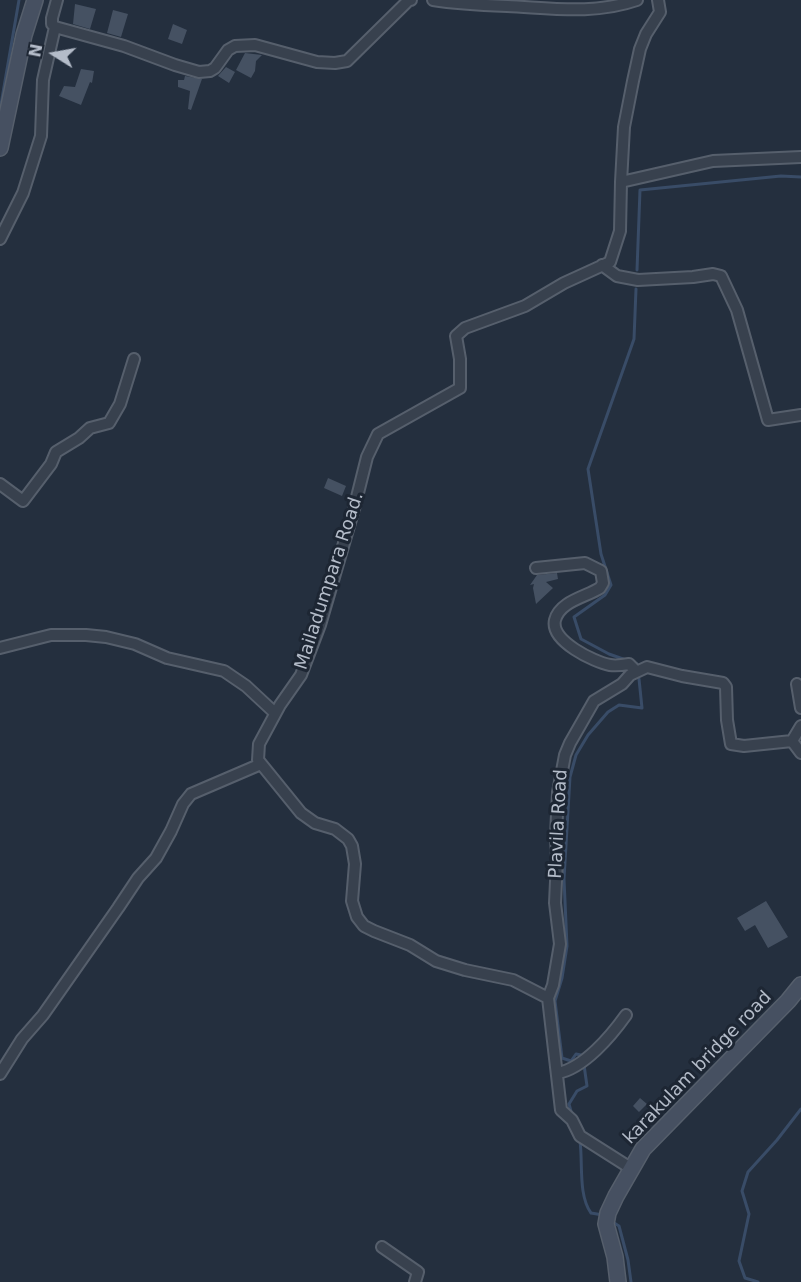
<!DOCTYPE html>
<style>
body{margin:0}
#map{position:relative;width:801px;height:1282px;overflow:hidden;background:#242f3e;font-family:"DejaVu Sans",sans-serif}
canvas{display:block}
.north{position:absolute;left:24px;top:24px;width:60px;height:60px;-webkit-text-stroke:4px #1d2633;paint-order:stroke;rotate:281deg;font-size:16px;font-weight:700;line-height:24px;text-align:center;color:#b4bcc9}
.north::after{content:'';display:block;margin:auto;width:21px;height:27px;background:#b4bcc9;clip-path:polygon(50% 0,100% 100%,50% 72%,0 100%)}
</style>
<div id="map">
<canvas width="801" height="1282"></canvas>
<div class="north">N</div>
</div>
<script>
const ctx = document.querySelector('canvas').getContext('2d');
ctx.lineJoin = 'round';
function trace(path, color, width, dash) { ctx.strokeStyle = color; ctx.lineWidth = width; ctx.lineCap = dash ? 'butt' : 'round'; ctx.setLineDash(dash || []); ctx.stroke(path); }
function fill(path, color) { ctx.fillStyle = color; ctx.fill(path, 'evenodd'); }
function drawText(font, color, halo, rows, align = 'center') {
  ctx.font = font + ' "DejaVu Sans",sans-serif'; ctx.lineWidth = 6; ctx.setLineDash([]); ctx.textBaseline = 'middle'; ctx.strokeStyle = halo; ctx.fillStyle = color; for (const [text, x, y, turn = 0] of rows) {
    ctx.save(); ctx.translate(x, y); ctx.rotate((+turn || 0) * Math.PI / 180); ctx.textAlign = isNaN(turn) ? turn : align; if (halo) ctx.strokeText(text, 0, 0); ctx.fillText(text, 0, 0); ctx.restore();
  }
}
const stream = new Path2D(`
 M0,110L19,0
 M637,270L640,190L781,176L801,177
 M636,289L634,339L588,469L601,554L611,585L605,595L574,617L581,639L609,654L637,664
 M583,1058L581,1055L576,1054L571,1061L562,1058L555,1001L562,978L567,946L564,879L570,777L576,755L588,735L608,712L619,705L642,708L639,679
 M572,1115L569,1104L577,1091L587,1086L584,1065
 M580,1141C583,1163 578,1195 591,1213L603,1215
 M611,1221L619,1226L628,1260L631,1282
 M758,1282L745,1278L739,1261L749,1214L742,1191L748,1172L777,1140L801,1109`);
const building = new Path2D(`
 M75,4L96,9L90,29L73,24Z
 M113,10L128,14L121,37L107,33Z
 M173,24L187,30L182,44L168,39Z
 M245,53L262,55L256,61L255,71L251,78L236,70Z
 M226,67L235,72L229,83L218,76Z
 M81,69L94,71L92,83L90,82L81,105L59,96L64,86L75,87Z
 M185,76L202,79L191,110L188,109L190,91L178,87V80H184Z
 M328,478L346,486L342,496L324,488Z
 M557,573L558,579L546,582L553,588L536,604L533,588L534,584L530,585L537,575Z
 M766,901L788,937L768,948L755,925L745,931L737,918Z
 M640,1098L647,1104L639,1112L633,1106Z`);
const minor = new Path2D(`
 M433,0C458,4 482,5 507,6C551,8 594,15 637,0
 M55,27L124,46L175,65L199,72L210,71L215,68L228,50L235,46L255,45L317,62L335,63L347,61L409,0H411
 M55,27L52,24V18L57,0
 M621,182L713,161L801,157
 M0,239L23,193L41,136L43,80L55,27
 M602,265L617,276L638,280L693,277L713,274L721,276L737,310L768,420L801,415
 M0,484L23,501L51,464L56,452L79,438L90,428L109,423L120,404L134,359
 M536,568L585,563L601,571L603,583L600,588C586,597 560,601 555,620C550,641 594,662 610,665C616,666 623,665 629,664L636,671
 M0,648L51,635H86L106,637L135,644L167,658L224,671L246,686L275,713
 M797,684L801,708
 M792,741L801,753
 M548,998L513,980L465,970L436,961L410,945L374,931L364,926L357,917L352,901L355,864L352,846L348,839L335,829L315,823L301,813L258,760L259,744L280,705L301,675L320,625L354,509L367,457L378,434L460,388V359L456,336L465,328L525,306L564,283L610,262L620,231L621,182L624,127L633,81L640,49L646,34L660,12L658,0
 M558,1073C584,1068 611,1036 626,1015
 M0,1074L22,1039L43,1015L118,908L138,878L156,858L171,831L183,804L191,794L261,764
 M632,1169L580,1136L572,1120L561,1110L548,998L553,985L560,944L555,903L557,859L556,836L558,792L565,755L570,743L594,701L622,684L630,675L647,667L682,676L723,683L726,687L727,720L731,744L744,746L792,741L801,726
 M382,1247L418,1272L415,1282`);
const secondary = new Path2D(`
 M0,148L24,35L35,0
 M618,1282L615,1257L606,1224L608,1213L616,1196L643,1149L788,1001L801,985`);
const streetNames = [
 ["Mailadumpara Road.",330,581,-72],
 ["Plavila Road",559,824,-87],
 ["karakulam bridge road",698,1068,-46]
];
trace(stream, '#394c67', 3);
fill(building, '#455162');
trace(minor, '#565f6c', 14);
trace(secondary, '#565f6c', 18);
trace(minor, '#38414e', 10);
trace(secondary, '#465061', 15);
drawText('18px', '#b4bcc9', '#1d2633', streetNames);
</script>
